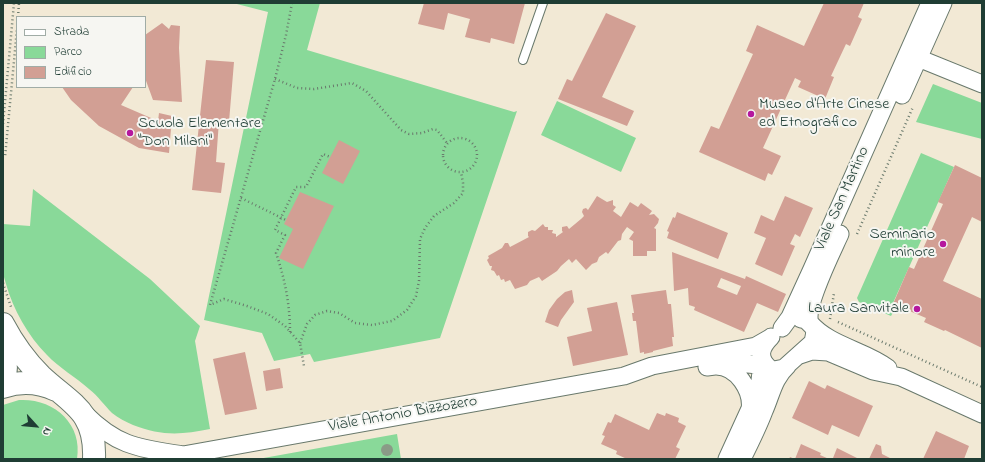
<!DOCTYPE html>
<style>
body{margin:0}
#map{position:relative;width:985px;height:462px;overflow:hidden;background:#f2e9d5;font-family:"Indie Flower",sans-serif}
canvas{display:block}
.frame{position:absolute;inset:0;border:4px solid #1f3d34;pointer-events:none}
.legend{position:absolute;left:16px;top:16px;width:130px;height:72px;box-sizing:border-box;background:#f6f6f2;border:1px solid #a0aca6;margin:0;padding:5px 7px;list-style:none;font-size:12px;color:#1f3d34}
.legend li{display:flex;align-items:center;gap:8px;height:20px}
.legend b{width:20px;border:1px solid #a0aca6}
.north{position:absolute;left:16px;top:406px;width:40px;height:40px;-webkit-text-stroke:3px #f6f6f2;paint-order:stroke;rotate:117deg;font-size:11px;font-weight:700;line-height:16px;text-align:center;color:#1f3d34}
.north::after{content:'';display:block;margin:auto;width:14px;height:18px;background:#1f3d34;clip-path:polygon(50% 0,100% 100%,50% 72%,0 100%)}
</style>
<div id="map">
<canvas width="985" height="462"></canvas>
<div class="frame"></div>
<ul class="legend">
<li><b style="height:5px;background:#fff"></b>Strada</li>
<li><b style="height:11px;background:#89d999"></b>Parco</li>
<li><b style="height:11px;background:#d29f94"></b>Edificio</li>
</ul>
<div class="north">N</div>
</div>
<script>
const ctx = document.querySelector('canvas').getContext('2d');
ctx.lineJoin = 'round';
function fill(path, color) { ctx.fillStyle = color; ctx.fill(path, 'evenodd'); }
function trace(path, color, width, dash) { ctx.strokeStyle = color; ctx.lineWidth = width; ctx.lineCap = dash ? 'butt' : 'round'; ctx.setLineDash(dash || []); ctx.stroke(path); }
function drawText(font, color, halo, rows, align = 'center') {
  ctx.font = font + ' "Indie Flower",sans-serif'; ctx.lineWidth = 4; ctx.setLineDash([]); ctx.textBaseline = 'middle'; ctx.strokeStyle = halo; ctx.fillStyle = color; for (const [text, x, y, turn = 0] of rows) {
    ctx.save(); ctx.translate(x, y); ctx.rotate((+turn || 0) * Math.PI / 180); ctx.textAlign = isNaN(turn) ? turn : align; if (halo) ctx.strokeText(text, 0, 0); ctx.fillText(text, 0, 0); ctx.restore();
  }
}
const green = new Path2D(`
 M233,3H320L307,50L514,112L517,111L440,338L314,362L310,354L274,361L262,333L204,320L268,12Z
 M933,84L982,103V139L916,122Z
 M557,101L636,138L621,172L541,135Z
 M921,153L954,167L893,303L897,305L891,316L859,302L857,298Z
 M33,189L150,279L200,326L195,341L210,429C181,435 161,436 133,425C126,422 118,418 112,413C104,405 98,396 89,389C76,377 59,368 47,355C28,336 13,309 6,284C0,267 2,242 3,224L30,226Z
 M19,400C53,398 83,423 77,459H3V405Z
 M397,434L401,459H258Z`);
const building = new Path2D(`
 M424,3H525L514,44L491,38L490,43L465,37L470,19L448,13L444,30L418,24Z
 M824,3H864L858,17L862,19L850,46L846,44L831,76L834,77L825,99L798,87L801,81L795,78L763,148L781,156L772,175L768,173L765,181L699,152L711,126L719,129L753,54L746,51L757,25L804,46Z
 M606,13L636,26L602,97L634,111L627,126L558,99L567,79L572,81Z
 M162,23L169,29L171,25L180,26L179,48L182,102L153,100L145,78V35Z
 M206,60L234,62L229,122L219,121L216,162L225,163L221,193L192,190Z
 M62,87H133L121,105L158,121L159,113L172,116L169,153L139,148L99,126L71,100Z
 M339,140L360,151L343,184L322,173Z
 M955,165L982,178V222L972,217L943,281L982,299V348L945,330L944,331L924,322L926,318L893,304L909,267L914,269L943,204L938,202Z
 M300,192L334,206L303,269L279,258L293,229L284,224Z
 M597,196L607,202L613,200V205L616,207L613,211L621,217L630,202L638,207L641,203L652,211L649,215L654,214L659,219L658,223L654,228L656,229V251H647V256H633V241L629,239L634,232L627,227L622,234L621,240L618,241L608,254L606,252L599,257L597,262L592,264L586,270L576,259L572,263L569,259L561,266L557,271L542,281L539,277L530,281L527,285L515,289L510,280L505,282L504,279L501,280L499,275L497,276L494,271L491,270L492,266H490L487,260L489,258L488,256L502,248L505,243H508L510,247L529,237L528,236V232L532,230L535,231L543,224L545,227H548V230H553L552,233L556,234V237L563,232L562,231V227L567,226L569,229L581,219L584,216L582,212L583,209L586,208L588,210Z
 M785,196L813,208L800,237L795,234L790,244L795,246L782,276L755,264L766,238L754,233L761,215L774,221Z
 M677,212L728,233L718,259L667,238L669,232L667,231L673,217L675,218Z
 M672,252L745,279L746,276L786,294L778,312L757,303L744,332L694,310L695,307L689,305L688,288L674,291ZM721,278L741,286L737,295L717,287Z
 M572,290L574,302L561,320L558,327L545,322L549,310L557,299L565,292Z
 M666,290L668,304H671L674,337H672L673,346L653,351V352L644,354V352L640,353L636,321H633L632,313H634L631,295Z
 M617,302L628,355L573,366L567,337L592,331L587,308Z
 M245,352L257,409L225,415L213,359Z
 M280,368L283,388L266,391L263,371Z
 M809,381L825,389L827,385L873,406L859,437L832,425L828,435L792,418Z
 M657,413L665,416L666,413L679,418L678,422L686,426L676,447L680,449L675,459H627L616,454L617,451L601,444L605,436L602,435L608,422L611,423L615,414L649,430Z
 M936,431L969,446L964,459H923Z
 M801,444L821,453L820,455L829,459H789L790,457L795,459Z
 M876,444L881,446L882,454L892,459H869Z
 M837,448L859,459H835L833,458Z`);
const path = new Path2D(`
 M292,3L286,35L275,79L210,305L224,299L247,306L268,314L285,326L300,343L304,366
 M18,17L19,3
 M275,79L297,88L314,89L352,83L366,91L401,130L409,134L422,133L433,129L437,130L447,143
 M3,124L14,3
 M443 155a17 17 0 1 1 34 0a17 17 0 1 1-34 0Z
 M3,157H5L17,29
 M241,198L286,220
 M857,234L913,107
 M3,283L11,307
 M830,319L834,293
 M838,322L982,387
 M290,332C290,305 285,279 276,253L285,235L275,230L296,187H306L323,154L330,157
 M300,343L307,324L315,315L327,311L339,313L355,323L372,325L392,321L407,310L416,296L419,281L420,239L425,228L434,216L454,203L463,193V183L461,172`);
const lane = new Path2D(`
 M523,60L543,3`);
const street = new Path2D(`
 M918,58L982,84
 M902,95L943,3
 M810,323C804,307 832,252 840,234
 M810,323C830,346 864,350 888,368
 M782,328L790,317L812,269L930,3
 M800,355L812,351L828,352L873,371L901,377L982,414
 M716,366C737,366 753,391 750,410
 M707,367L738,363L758,365L774,370L784,368L813,342L815,332L813,327L806,320L801,319
 M769,368C757,357 761,347 771,337
 M85,414C118,447 139,448 183,455
 M173,459L183,455L624,376L652,366L756,346L770,338
 M727,459L759,389L761,372V355
 M742,459C750,443 758,427 764,411C772,393 773,379 788,365`);
const secondary = new Path2D(`
 M3,324C13,343 26,361 41,376C71,404 96,411 94,459
 M3,353C7,363 7,372 3,382
 M3,387C20,381 39,382 56,390`);
const trees = [
 [387,450]
];
const markers = [
 [751,114,4,"#b5179e"],
 [130,133,4,"#b5179e"],
 [943,244,4,"#b5179e"],
 [917,309,4,"#b5179e"]
];
const poiNames = [
 ["Museo d'Arte Cinese",759,105],
 ["ed Etnografico",759,123],
 ["Scuola Elementare",138,124],
 ["\"Don Milani\"",138,142],
 ["Seminario",935,235,"right"],
 ["minore",935,253,"right"],
 ["Laura Sanvitale",909,309,"right"]
];
const streetNames = [
 ["Viale San Martino",843,199,-66],
 ["Viale Antonio Bizzozero",403,415,-10]
];
fill(green, '#89d999');
fill(building, '#d29f94');
trace(lane, '#69796c', 10);
trace(street, '#69796c', 19);
trace(secondary, '#69796c', 24);
trace(path, '#69796c', 2.5, [1, 3]);
trace(lane, '#fff', 8);
trace(street, '#fff', 17);
trace(secondary, '#fff', 22);
ctx.fillStyle = '#8a9b87';
for (const [x, y] of trees) { ctx.beginPath(); ctx.arc(x, y, 6, 0, 2 * Math.PI); ctx.fill(); }
for (const [x, y, r, color] of markers) { const dot = new Path2D(); dot.arc(x, y, r, 0, 2 * Math.PI); ctx.fillStyle = color; ctx.fill(dot); trace(dot, '#f6f6f2', 1.5); }
drawText('16px', '#1f3d34', '#f6f6f2', poiNames, 'left');
drawText('16px', '#1f3d34', '#f6f6f2', streetNames);
</script>
